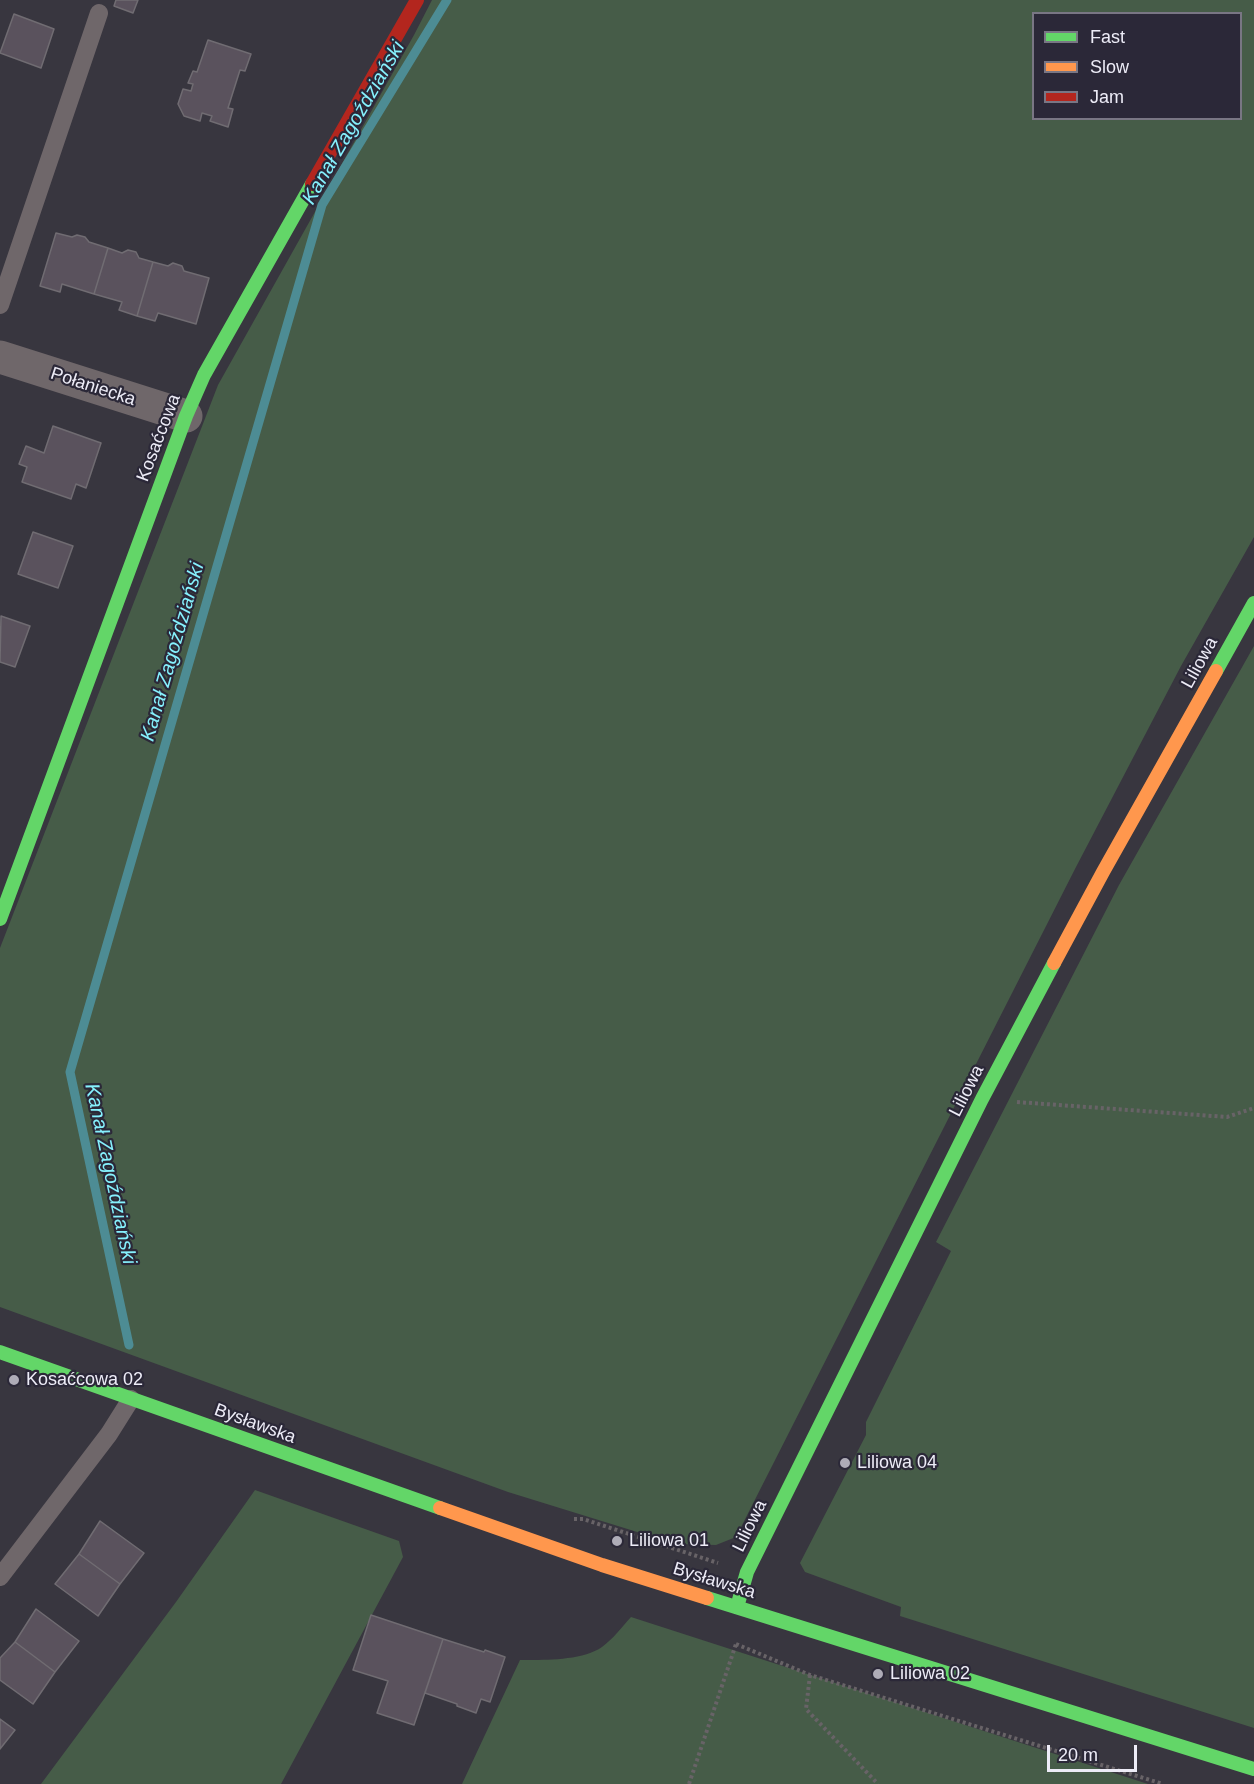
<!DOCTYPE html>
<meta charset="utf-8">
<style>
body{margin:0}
#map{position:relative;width:1254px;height:1784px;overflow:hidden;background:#38363f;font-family:Helvetica,sans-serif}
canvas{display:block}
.legend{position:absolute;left:1032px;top:12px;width:210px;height:108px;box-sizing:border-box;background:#2b2838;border:2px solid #797684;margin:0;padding:8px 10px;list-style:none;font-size:18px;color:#edecf7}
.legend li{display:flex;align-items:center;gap:12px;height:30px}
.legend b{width:30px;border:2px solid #797684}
.scale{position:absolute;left:1047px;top:1745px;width:90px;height:27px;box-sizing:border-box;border:3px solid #edecf7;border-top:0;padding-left:8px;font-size:18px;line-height:21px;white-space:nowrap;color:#edecf7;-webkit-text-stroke:4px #2b2838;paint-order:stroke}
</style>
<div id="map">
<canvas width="1254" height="1784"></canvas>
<ul class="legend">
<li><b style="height:8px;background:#63d668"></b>Fast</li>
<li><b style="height:8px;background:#ff974d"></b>Slow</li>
<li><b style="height:8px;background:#b3261e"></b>Jam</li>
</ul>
<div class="scale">20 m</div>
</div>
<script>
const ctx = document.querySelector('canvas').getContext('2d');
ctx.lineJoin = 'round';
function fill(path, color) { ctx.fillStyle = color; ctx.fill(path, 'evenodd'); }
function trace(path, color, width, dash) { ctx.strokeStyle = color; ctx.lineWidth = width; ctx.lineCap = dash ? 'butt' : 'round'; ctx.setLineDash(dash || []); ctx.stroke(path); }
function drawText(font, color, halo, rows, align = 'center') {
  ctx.font = font + ' Helvetica,sans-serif'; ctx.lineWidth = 4.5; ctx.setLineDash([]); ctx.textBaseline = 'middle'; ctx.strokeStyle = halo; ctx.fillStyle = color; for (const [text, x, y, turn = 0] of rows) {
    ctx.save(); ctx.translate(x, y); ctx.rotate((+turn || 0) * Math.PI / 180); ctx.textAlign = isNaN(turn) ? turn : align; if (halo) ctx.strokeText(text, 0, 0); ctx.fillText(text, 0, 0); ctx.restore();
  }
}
const green = new Path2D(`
 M432,0H1254V537L1181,666L1076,867L736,1537L716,1545L676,1544L508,1492L0,1307V948L218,385L414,35ZM1034,14H1240V118H1034Z
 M1254,646V1728L900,1616L901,1607L805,1572L800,1563L866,1435V1422L951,1251L936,1242L1119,885Z
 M255,1490L399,1541L403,1557L281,1784H41L176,1602Z
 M631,1617L1148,1784H462L520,1660C543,1660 582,1661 602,1647C613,1639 622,1627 631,1617Z`);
const stream = new Path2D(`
 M129,1345L70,1072L322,205L447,0`);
const building = new Path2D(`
 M116,0H138L133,13L114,6Z
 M14,14L54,29L41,68L0,53Z
 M208,40L251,54L245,71L240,70L228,108L233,109L228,127L210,121L212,116L202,113L200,121L184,116L178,104L183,89L191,91L193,84L188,83L193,71L197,72Z
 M56,233L72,237L77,235L85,237L89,242L108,248L94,294L62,284L60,292L40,286Z
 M108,248L122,253L128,250L136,252L139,258L153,262L137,316L119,310L122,302L94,294Z
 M153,262L168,266L173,263L182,266L184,271L209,278L196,324L158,313L155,321L137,316Z
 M53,426L101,443L86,488L76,484L71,499L22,482L27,467L19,464L26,446L44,453Z
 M33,532L73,546L58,588L18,574Z
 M1,616L30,626L15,667L0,662Z
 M100,1521L144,1553L120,1584L79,1554Z
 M79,1554L120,1584L98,1616L55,1584Z
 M36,1609L79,1641L55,1672L15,1642Z
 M371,1615L443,1639L414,1725L377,1713L388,1681L353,1670Z
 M443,1639L484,1652L485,1650L505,1657L490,1702L481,1699L476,1713L457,1706V1704L425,1693Z
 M15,1642L55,1672L33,1704L0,1680V1658Z
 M0,1719L15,1730L0,1749Z`);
const path = new Path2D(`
 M1017,1102L1227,1117L1254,1108
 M574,1519H583L718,1563
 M736,1644L810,1675L1163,1784
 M810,1675L806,1709L878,1784
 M689,1784L736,1644`);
const lane = new Path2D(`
 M0,305L99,13
 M0,1577L109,1434L131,1399`);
const street = new Path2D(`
 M0,357L186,416`);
const fast = new Path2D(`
 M1216,671L1254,603
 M0,919L186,416L204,375L312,184
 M0,1352L440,1508
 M707,1598L1254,1769
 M737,1607L747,1572L982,1099L1054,963`);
const slow = new Path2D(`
 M1054,963L1103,872L1216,671
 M440,1508L602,1565L707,1598`);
const jam = new Path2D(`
 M312,184L417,0`);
const markers = [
 [14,1380,6,"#aeacb7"],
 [845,1463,6,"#aeacb7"],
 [617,1541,6,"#aeacb7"],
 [878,1674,6,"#aeacb7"]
];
const streetNames = [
 ["Połaniecka",93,387,18],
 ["Kosaćcowa",159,438,-69],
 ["Liliowa",1200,663,-61],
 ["Liliowa",967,1091,-63],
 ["Bysławska",255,1424,20],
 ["Liliowa",750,1526,-64],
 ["Bysławska",714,1581,17]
];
const poiNames = [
 ["Kosaćcowa 02",26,1380],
 ["Liliowa 04",857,1463],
 ["Liliowa 01",629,1541],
 ["Liliowa 02",890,1674]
];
const waterNames = [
 ["Kanał Zagoździański",354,123,-60],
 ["Kanał Zagoździański",173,652,-74],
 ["Kanał Zagoździański",110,1174,78]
];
fill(green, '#465c48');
trace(stream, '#4d8c94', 9);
fill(building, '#5a525d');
trace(building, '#706c72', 1.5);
trace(path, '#686367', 4, [3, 3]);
trace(lane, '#6f676a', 18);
trace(street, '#6f676a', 33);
trace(fast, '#63d668', 14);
trace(slow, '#ff974d', 14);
trace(jam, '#b3261e', 14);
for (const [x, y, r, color] of markers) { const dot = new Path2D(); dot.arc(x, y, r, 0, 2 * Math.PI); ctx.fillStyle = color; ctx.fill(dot); trace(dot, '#2b2838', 2); }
drawText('18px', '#edecf7', '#2b2838', streetNames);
drawText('18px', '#edecf7', '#2b2838', poiNames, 'left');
drawText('italic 20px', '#86f1fd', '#2b2838', waterNames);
</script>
